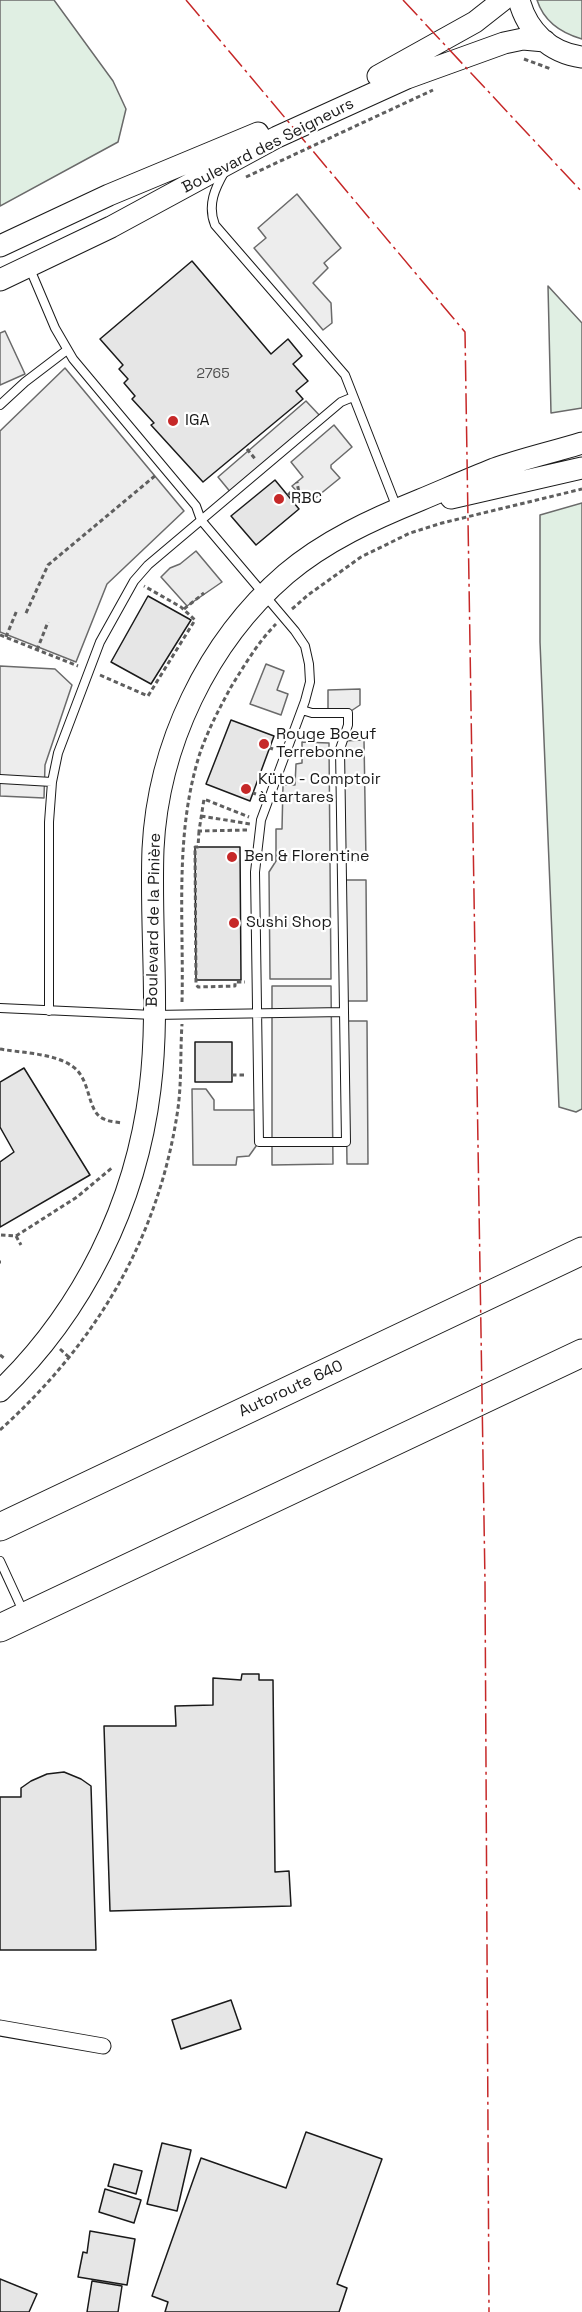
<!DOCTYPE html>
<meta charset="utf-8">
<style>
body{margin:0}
canvas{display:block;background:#fff}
</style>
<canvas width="582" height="2312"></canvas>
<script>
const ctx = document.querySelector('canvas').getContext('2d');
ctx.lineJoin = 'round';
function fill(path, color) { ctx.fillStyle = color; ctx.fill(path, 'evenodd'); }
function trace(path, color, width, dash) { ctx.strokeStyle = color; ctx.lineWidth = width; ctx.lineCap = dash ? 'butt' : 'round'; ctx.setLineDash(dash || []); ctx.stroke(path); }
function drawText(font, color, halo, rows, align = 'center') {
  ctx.font = font + ' "Space Grotesk",sans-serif'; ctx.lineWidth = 4.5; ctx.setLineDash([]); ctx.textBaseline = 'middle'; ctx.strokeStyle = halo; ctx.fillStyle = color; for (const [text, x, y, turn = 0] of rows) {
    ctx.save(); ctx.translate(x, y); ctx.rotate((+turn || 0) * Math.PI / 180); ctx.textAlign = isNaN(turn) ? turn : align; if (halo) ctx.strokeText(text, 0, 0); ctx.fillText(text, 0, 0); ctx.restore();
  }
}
const green = new Path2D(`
 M0,0H54L113,81L126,109L118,142L0,206Z
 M537,0H582V39C561,33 544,22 537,0Z
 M548,286L582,323V408L551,413Z
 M582,503V1109L576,1112L559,1107L540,642V515Z`);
const parking = new Path2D(`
 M297,194L341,248L324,263L328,268L313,283L331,303L332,323L323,330L254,248L266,238L258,228Z
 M5,331L25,374L0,385V333Z
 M65,368L184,511L107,584L76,662L0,632V431Z
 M306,401L322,418L232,494L218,477Z
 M334,425L352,447L331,465V468L340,478L308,504L292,486L303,477L291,462Z
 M196,551L222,582L187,606L161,577L170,568L180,564Z
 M266,664L284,671L277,690L288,694L281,715L250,704Z
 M0,666L55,669L72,685L45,765L44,798L0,796Z
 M360,689V705L348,713H328V690Z
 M364,740L366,861H342V741Z
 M302,742L329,743L331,979H270L269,872L276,861V829H282L283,785H295L296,764L302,763Z
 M342,880H366L367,1001H344Z
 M272,986H331L333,1164L272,1165Z
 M345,1021H367L368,1164H347Z
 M192,1089H206L214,1100V1110H259V1142L249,1156L237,1157L236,1165H193Z`);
const building = new Path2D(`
 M192,261L271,354L288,339L302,356L293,364L308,381L296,391L303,399L203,482L151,425L154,423L132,399L135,396L124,383L128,379L119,369L123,365L100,339Z
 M275,480L299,509L256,545L231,516Z
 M148,596L191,620L151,684L111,662Z
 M231,720L274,736L250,801L206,784Z
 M195,847H240L241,980H196Z
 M195,1042H232V1082H195Z
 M24,1068L90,1175L0,1227V1162L14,1152L0,1127V1082Z
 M242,1674H259V1680H273L275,1872L289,1871L291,1906L110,1911L104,1726H176L175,1706L213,1705V1678L241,1680Z
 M64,1772L81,1779L91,1786L96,1950H0V1797H21V1788L31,1781L47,1774Z
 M231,2000L241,2029L181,2049L172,2020Z
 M306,2132L382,2159L337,2284L347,2288L339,2312H165L168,2302L152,2296L201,2158L286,2188Z
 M162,2143L191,2150L177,2211L147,2204Z
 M114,2164L142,2171L136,2194L108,2186Z
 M105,2189L141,2200L134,2223L99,2212Z
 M90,2231L135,2239L127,2285L78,2277L83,2252L87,2253Z
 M0,2279L37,2294L29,2312H0Z
 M92,2281L122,2286L118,2312H87Z`);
const path = new Path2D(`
 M524,59L551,69
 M246,177L433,90
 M247,449L256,460
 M288,495L291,492
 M295,496L299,493L297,482
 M184,609L204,593
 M292,609L308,595L361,557L410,533L442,523L582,489
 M26,613L48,565L156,475
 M0,635L78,666
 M6,637L17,610
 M37,650L48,622
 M100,675L148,696L195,620L181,607L144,586
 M270,748L273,749
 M253,793L256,794
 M201,816L250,824
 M247,830L199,831L204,799L249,817
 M199,831L198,847H195L196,984L198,987L235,986V982H245
 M182,1002C184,919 174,834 200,753C208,730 219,709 231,687C244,666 258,642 276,624
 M0,1049C22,1053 53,1053 72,1066C92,1079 86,1112 104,1119C110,1122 117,1122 122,1123
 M232,1075H246
 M1,1235L16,1236L77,1197L113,1167
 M16,1236L21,1245
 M0,1262H1
 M60,1349L70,1358
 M0,1355L4,1358
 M0,1430C94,1345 157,1242 177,1115C182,1085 180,1054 182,1024`);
const lane = new Path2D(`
 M225,171C215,188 207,205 215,225L345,375L397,508
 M30,269L55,328L73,359L196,506L201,520L295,631L305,646L309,664L310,682L305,701L261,820L255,872L259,1142H346L340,749L348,725V713H312L302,710
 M0,405L25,382L67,350
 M0,779L52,782
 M0,1008L153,1015L344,1012
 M49,1011V822L52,782L58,753L100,642L134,581L148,565L341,402L353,397
 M0,1561L23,1611`);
const street = new Path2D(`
 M0,2028L103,2046`);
const secondary = new Path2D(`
 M519,0C527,31 550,53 582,57
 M378,76L475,22L503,0
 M0,246L109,195L258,133
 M0,280L111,227L277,137L407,78L504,43L523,39L545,41
 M451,498L582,468
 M0,1391C83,1311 136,1204 150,1089C160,1010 150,929 153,849C158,746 207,642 286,574C325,541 373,519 420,500C444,490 469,479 494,469C522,459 553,452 582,443`);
const highway = new Path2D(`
 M0,1527L582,1251
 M0,1628L582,1353`);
const power = new Path2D(`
 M186,0L465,332L485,1582L489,2312
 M403,0L582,192`);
const markers = [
 [173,421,6,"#c62828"],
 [279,499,6,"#c62828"],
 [264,744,6,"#c62828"],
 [246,789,6,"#c62828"],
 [232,857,6,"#c62828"],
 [234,923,6,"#c62828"]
];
const numberNames = [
 ["2765",213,374]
];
const streetNames = [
 ["Boulevard des Seigneurs",268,146,-27],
 ["Boulevard de la Pinière",154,920,-89],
 ["Autoroute 640",291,1389,-25]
];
const poiNames = [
 ["IGA",185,421],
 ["RBC",291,499],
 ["Rouge Boeuf",276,735],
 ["Terrebonne",276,753],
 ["Küto - Comptoir",258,780],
 ["à tartares",258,798],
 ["Ben & Florentine",244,857],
 ["Sushi Shop",246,923]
];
fill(green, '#e0efe3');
trace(green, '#6a6a6a', 1.5);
fill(parking, '#ededed');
trace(parking, '#6a6a6a', 1.5);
fill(building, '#e6e6e6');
trace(building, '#1a1a1a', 1.5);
trace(lane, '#1a1a1a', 10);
trace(street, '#1a1a1a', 17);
trace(secondary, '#1a1a1a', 23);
trace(highway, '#1a1a1a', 29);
trace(path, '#5f5f5f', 3, [4.5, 3]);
trace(lane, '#fff', 8);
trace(street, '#fff', 15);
trace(secondary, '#fff', 21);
trace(highway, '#fff', 27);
trace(power, '#c62828', 1.5, [21, 4.5, 3, 4.5]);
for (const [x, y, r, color] of markers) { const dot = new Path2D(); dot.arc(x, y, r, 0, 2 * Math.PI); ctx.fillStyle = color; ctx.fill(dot); trace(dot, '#fff', 2); }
drawText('14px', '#4d4d4d', null, numberNames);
drawText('16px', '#1a1a1a', '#fff', streetNames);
drawText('16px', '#1a1a1a', '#fff', poiNames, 'left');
</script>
